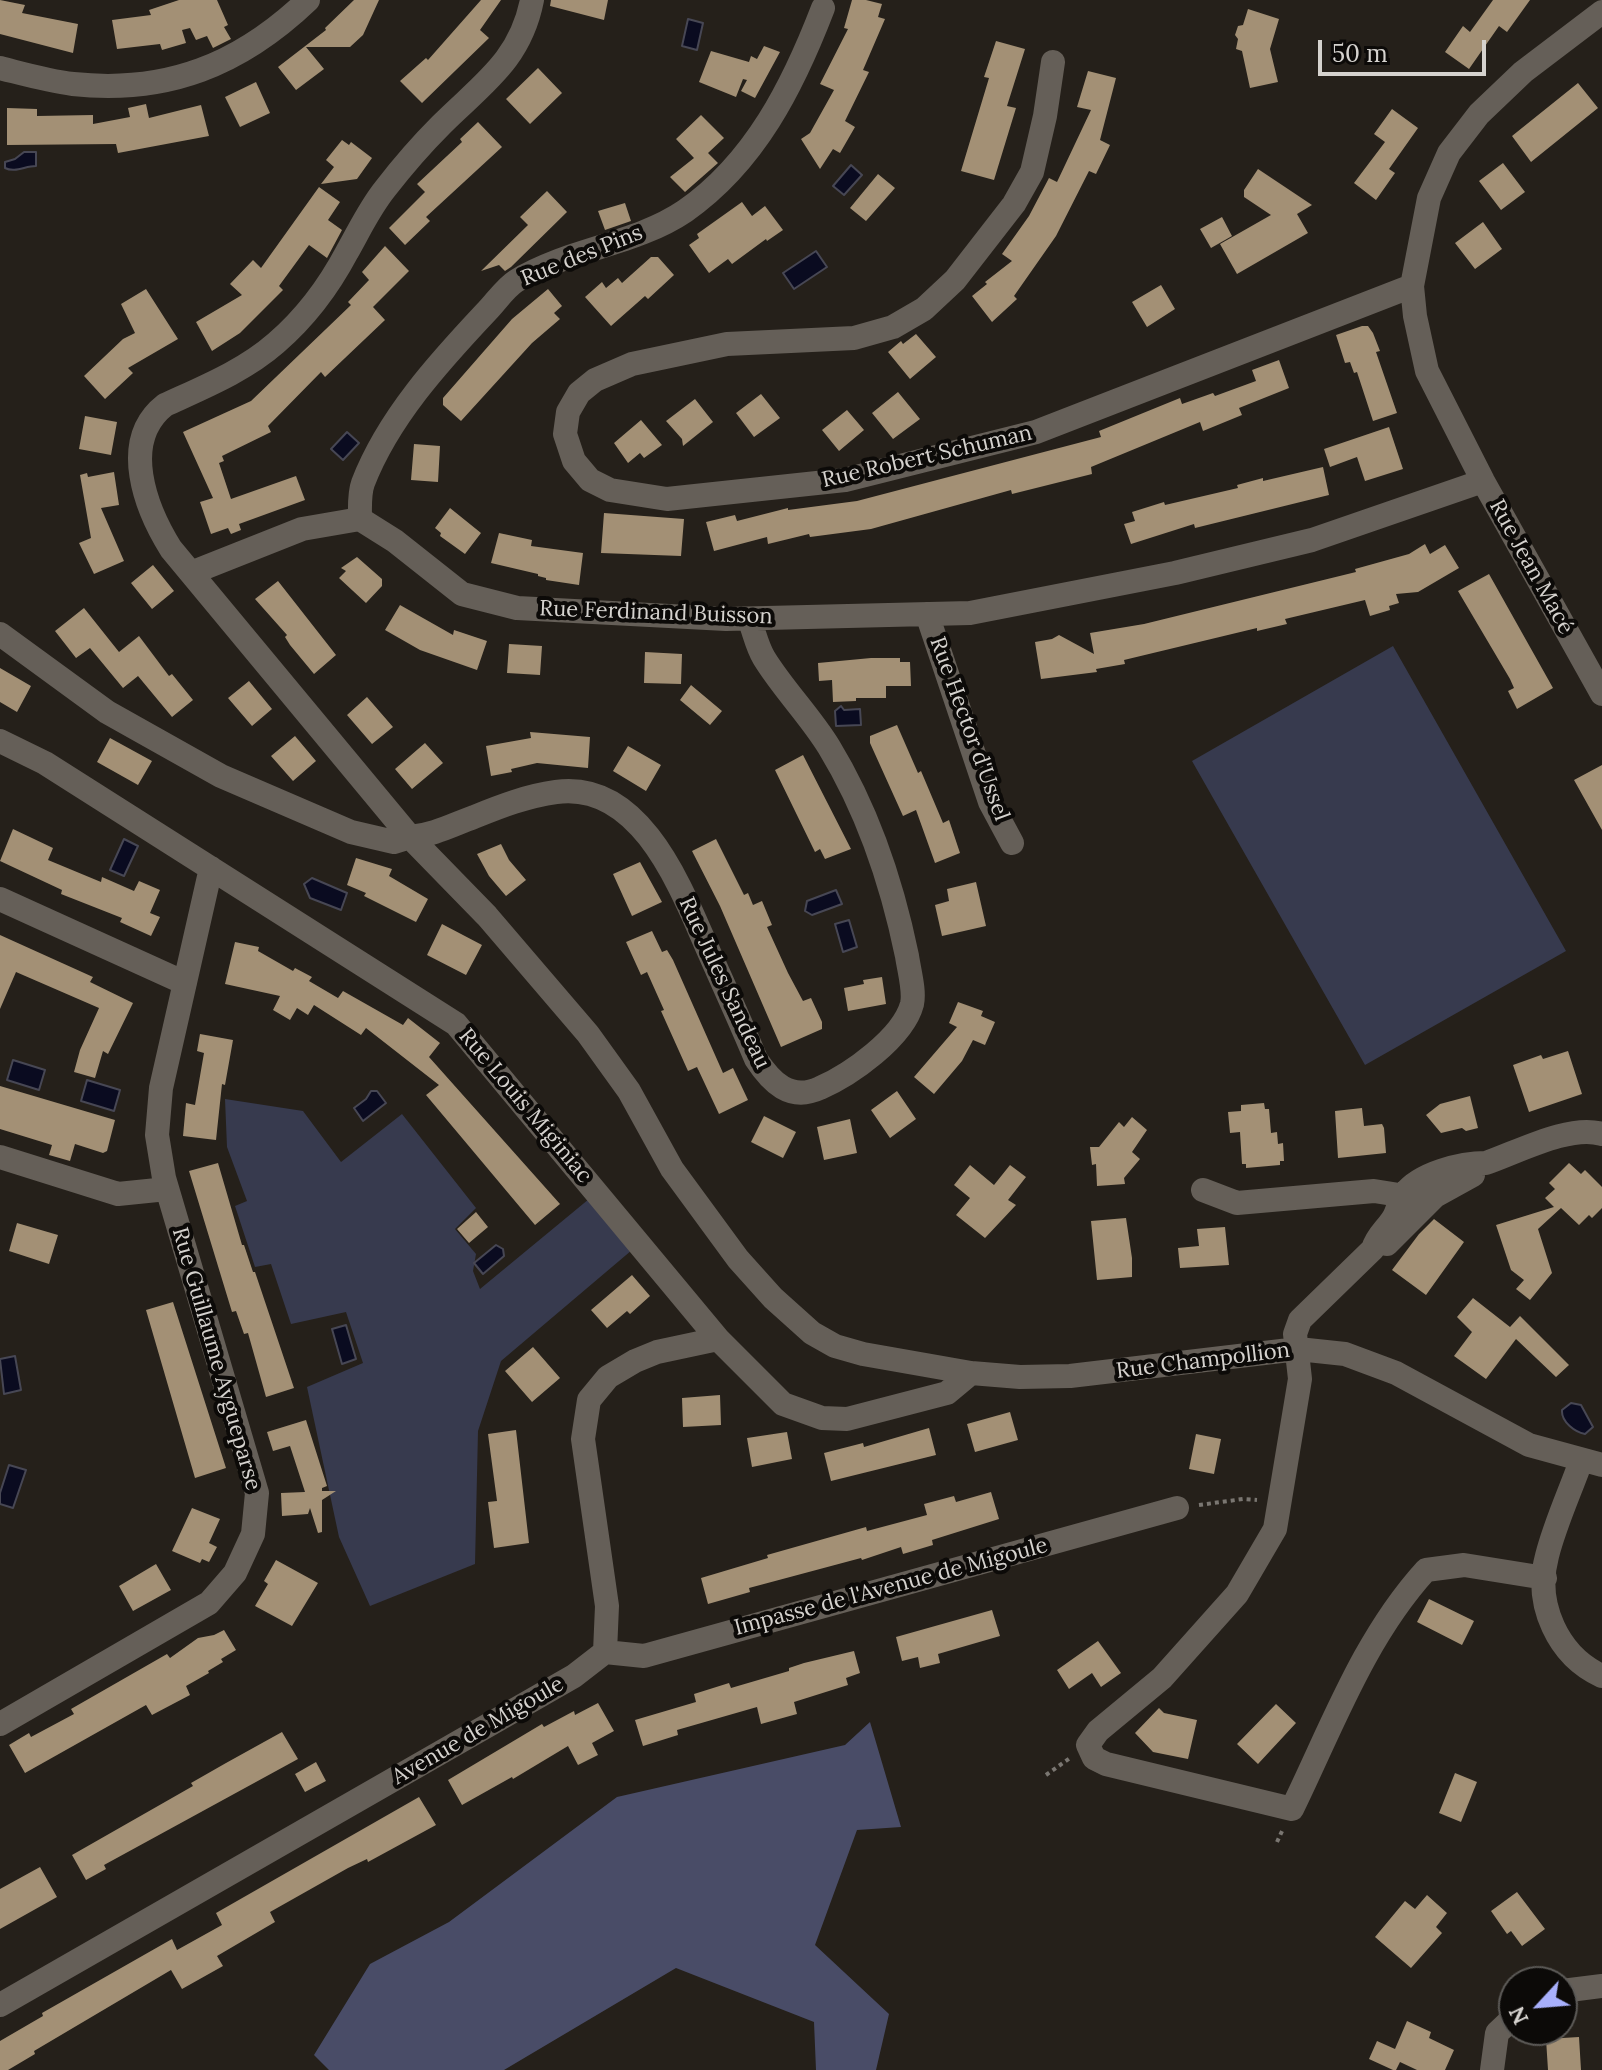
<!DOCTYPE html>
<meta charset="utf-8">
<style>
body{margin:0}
#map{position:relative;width:1602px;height:2070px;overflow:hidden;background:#25201a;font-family:Lora,serif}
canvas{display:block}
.north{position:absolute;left:1498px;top:1966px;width:80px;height:80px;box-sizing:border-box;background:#0c0a08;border:2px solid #5c5a57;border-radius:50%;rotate:244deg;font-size:22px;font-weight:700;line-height:32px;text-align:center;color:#d5d2ce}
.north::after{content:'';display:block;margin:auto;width:28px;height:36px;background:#a8b0fc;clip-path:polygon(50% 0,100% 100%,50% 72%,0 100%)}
.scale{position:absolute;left:1318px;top:40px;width:168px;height:36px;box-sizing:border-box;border:4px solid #d5d2ce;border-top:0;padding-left:10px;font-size:24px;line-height:28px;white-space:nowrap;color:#d5d2ce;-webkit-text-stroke:6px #0c0a08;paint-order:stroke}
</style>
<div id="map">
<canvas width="1602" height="2070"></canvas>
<div class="north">N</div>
<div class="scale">50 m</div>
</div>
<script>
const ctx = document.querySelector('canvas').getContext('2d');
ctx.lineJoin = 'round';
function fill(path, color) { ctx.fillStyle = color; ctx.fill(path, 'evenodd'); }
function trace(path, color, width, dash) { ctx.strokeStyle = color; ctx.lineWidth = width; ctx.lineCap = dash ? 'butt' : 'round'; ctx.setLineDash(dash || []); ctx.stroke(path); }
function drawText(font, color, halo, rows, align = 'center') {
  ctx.font = font + ' Lora,serif'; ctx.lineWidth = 8; ctx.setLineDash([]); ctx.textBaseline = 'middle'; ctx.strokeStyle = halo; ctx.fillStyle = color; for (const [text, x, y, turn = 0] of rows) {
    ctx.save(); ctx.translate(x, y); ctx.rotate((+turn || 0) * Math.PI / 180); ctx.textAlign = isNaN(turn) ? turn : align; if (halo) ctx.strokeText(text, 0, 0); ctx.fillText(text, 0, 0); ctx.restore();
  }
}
const green = new Path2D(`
 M1393,646L1566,951L1365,1065L1192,761Z
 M225,1099L303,1111L341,1162L402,1114L476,1208L455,1229L476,1254L473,1271L480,1289L589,1199L632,1250L501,1361L478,1431L475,1564L370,1606L339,1537L307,1387L363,1363L346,1312L291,1324L271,1264L255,1267L235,1206L247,1201L227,1147Z`);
const forest = new Path2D(`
 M870,1722L901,1827L857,1830L815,1945L889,2014L876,2070H816L814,2022L676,1968L504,2070H329L314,2055L370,1964L449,1922L617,1797L845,1745Z`);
const water = new Path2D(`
 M688,19L703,23L697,50L682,46Z
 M24,152H36V166C25,166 15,173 5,168V162L15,159Z
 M851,165L862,175L844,195L833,186Z
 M816,251L827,267L794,289L783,273Z
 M347,432L359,443L343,460L331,449Z
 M841,706L844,710L860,709L861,725L836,726L835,711Z
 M124,839L138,846L124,876L110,870Z
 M312,878L347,893L341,910L310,898L304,884Z
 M836,890L842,904L812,915L805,911L807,901Z
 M849,920L857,947L843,952L835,924Z
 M13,1060L45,1070L39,1090L7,1080Z
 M87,1080L120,1090L114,1111L81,1101Z
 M371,1091H377L386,1103L363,1121L354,1108L366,1099Z
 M496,1245L503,1249L504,1256L483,1274L474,1263Z
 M346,1325L356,1359L342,1364L332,1329Z
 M15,1356L21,1390L4,1394L0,1359Z
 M1571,1403L1581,1405L1593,1427L1585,1434C1575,1432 1561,1422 1562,1410Z
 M9,1465L26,1470L13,1508L0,1504V1493Z`);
const building = new Path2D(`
 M0,0L25,5L22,13L78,24L73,53L0,34Z
 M179,0H217L228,25L224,27L231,39L213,48L207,36L196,40L190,28L182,30L186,43L162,50L160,44L117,49L112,20L151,15L149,10Z
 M354,0H379L363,35L350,47H306L324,69L296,90L278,67L326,30L325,28Z
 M481,0H501L480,30L489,38L422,103L400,81L426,58L428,60Z
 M551,0H608L604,20L550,6Z
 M852,0H866L882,4L878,17L885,19L863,70L869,72L845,121L855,127L840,153L833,149L820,169L801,139L810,133L834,90L820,84L848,29L844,28Z
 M1493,0H1530L1507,32L1499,26L1469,69L1445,52L1463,26L1470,32Z
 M1248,9L1279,19L1270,49L1278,82L1250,88L1242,51L1236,49L1238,39L1235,35L1238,26L1243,25Z
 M996,41L1025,49L1007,106L1016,108L994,180L961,171L989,78L984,77Z
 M764,46L780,52L755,98L741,91L747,80L743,79L736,97L699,82L711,51L749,62L751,56L757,59Z
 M538,68L562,93L530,124L506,99Z
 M1088,71L1116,78L1100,140L1110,145L1096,174L1089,171L1056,236L1014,296L1017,299L992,322L972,296L987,284L985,282L1012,261L1002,254L1029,216L1049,178L1057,182L1091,110L1077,107Z
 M256,82L270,113L240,127L225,97Z
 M1578,83L1598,108L1531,162L1512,136Z
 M146,104L149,118L201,105L209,136L118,153L116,144L7,145V108L37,109V116L93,115V124L130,117L128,108Z
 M1392,109L1418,128L1389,169L1395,173L1376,200L1354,183L1385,142L1374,134Z
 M701,115L724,138L708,153L718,163L685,192L670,177L694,158L676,139Z
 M478,122L502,147L426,217L430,221L405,245L389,228L425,192L417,184L462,142L460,139Z
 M342,140L349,145L351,142L372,158L357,179L321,184L334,167L326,160Z
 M1503,163L1525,192L1501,210L1479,181Z
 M1258,169L1312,205L1297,214L1308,233L1237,274L1220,244L1271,215L1244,197V190Z
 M878,174L895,188L866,221L850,208Z
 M319,187L340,202L328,220L342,230L327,258L309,245L279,286L283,290L240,333L212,351L196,322L242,295L230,284L253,260L261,268Z
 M547,191L567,212L511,267L505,271L499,265L481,271L528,225L520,217Z
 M742,202L752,216L765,206L783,230L767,241L766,239L732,264L728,259L709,273L689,245L699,238L697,234Z
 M625,203L631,221L605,230L598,211Z
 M1222,217L1232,236L1211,248L1200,229Z
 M1483,222L1502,249L1475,269L1455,243Z
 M385,246L409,271L373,307L385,320L325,377L321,372L268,426L271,432L222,456L224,461L219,463L231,499L296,476L305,500L239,524L241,530L231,534L228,528L211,534L200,502L213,498L183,432L251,401L351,305L348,302L369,280L362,272Z
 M651,257H658L674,275L648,299L645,296L611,326L585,297L602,282L606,288L618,278L622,283Z
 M1161,285L1175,309L1147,327L1132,302Z
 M146,289L178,339L128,368L133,373L105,399L84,376L123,339L135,333L121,304Z
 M548,289L562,306L554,313L560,319L532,343L461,421L443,405V398L512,319Z
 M1362,326H1368L1373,333L1380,351L1376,352L1397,413L1373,421L1357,372L1354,373L1350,362L1345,363L1336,335Z
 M916,334L936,357L910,379L888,352L901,341L903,344Z
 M1279,360L1289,388L1239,408L1242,415L1203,431L1200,422L1091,467L1092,474L1012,494L1011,490L871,529L810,537L809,534L768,544L767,537L714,551L706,522L735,515L737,521L788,508V510L857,501L1101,437L1099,431L1180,398L1182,404L1213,393L1215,396L1256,381L1252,370Z
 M898,392L920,419L893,439L872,413Z
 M761,394L780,418L754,437L736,413Z
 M695,399L713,422L683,446L682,439L666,421Z
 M847,410L864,430L839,451L822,430Z
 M85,416L117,422L111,455L79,449Z
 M641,420L662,445L644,458L640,453L628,463L614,443Z
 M1389,427L1403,469L1365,481L1357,457L1330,467L1324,449Z
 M414,444L440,446L438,482L411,480Z
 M1323,467L1329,495L1195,528L1194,524L1131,544L1124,524L1135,521L1132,512L1164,502L1165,505L1238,488L1237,485L1263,478V481Z
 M114,472L119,505L101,508L124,561L94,574L79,543L91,538L80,475L87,473L88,477Z
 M450,508L481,533L465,554L440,536L441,533L435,528Z
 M604,513L684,519L681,556L601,553Z
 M499,533L532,540L531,546L583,553L579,585L546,580V578L538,576V574L491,563Z
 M1425,544L1430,554L1445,545L1459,568L1418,592L1396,594L1399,603L1389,606L1390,610L1370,616L1365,600L1285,619L1287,624L1257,631V628L1124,660L1125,664L1096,669L1097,672L1041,679L1035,642L1052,639L1059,635L1094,654L1090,633L1144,624L1356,572L1355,569L1409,554Z
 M357,557L382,579V586L366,603L339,578L346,571L341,568Z
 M153,565L174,591L152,609L131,583Z
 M1489,574L1553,688L1517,709L1508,691L1514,688L1510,679L1458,591Z
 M278,581L336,655L314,674L290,645L285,637L287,635L255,599Z
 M400,605L453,635L454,630L487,641L477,670L420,650L385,630Z
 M84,608L119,652L139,636L169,676L172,674L193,700L172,717L138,676L123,688L90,648L76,658L55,631Z
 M509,644L542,646L540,675L507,673Z
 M645,652L682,654L681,684L644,683Z
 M871,658H900V662H910L911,686H886V698H856V701L833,702L832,680L819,681L818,663Z
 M0,668L31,686L17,712L0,702Z
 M249,681L272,709L252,726L228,698Z
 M691,685L722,711L710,725L680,700Z
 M367,697L393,727L372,744L347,715Z
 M897,725L918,773L921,771L943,823L949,820L960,853L935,863L916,810L903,816L870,743V736Z
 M530,732L590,737L588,768L537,763L511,769L512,772L491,776L486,746L531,738Z
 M295,736L316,761L293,781L271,756Z
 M110,738L152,761L138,785L97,762Z
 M425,743L443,763L412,789L395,769Z
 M628,746L661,765L646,791L613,771Z
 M803,755L851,849L825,859L820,849L815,852L775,770Z
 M1602,765V830L1574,780Z
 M13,829L53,848L48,860L101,882L102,877L134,891L139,881L160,890L150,913L160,917L151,936L120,922L122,918L61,894L62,890L0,861Z
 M716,839L744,895L748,893L753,905L762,901L772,925L767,927L788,973L803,1001L811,998L822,1022V1029L781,1047L720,906L692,851Z
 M501,844L509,860L526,880L506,896L489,876L477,854Z
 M356,858L392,869L389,876L428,899L416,922L364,896L366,893L347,885Z
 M640,862L662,902L632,916L613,874Z
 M976,882L986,926L942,936L935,905L949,901L947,889Z
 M442,924L482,945L466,975L427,955Z
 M652,931L662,952L667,950L673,960L723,1073L733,1068L748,1100L719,1114L697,1067L688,1071L661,1011L664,1010L647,972L641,975L626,942Z
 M0,935L93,977L90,982L133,1003L108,1054L103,1051L95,1078L74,1072L80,1050L99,1008L16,972L0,1009Z
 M235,942L259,947L258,951L293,971L295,968L312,977L309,981L338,998L343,991L403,1025L408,1018L440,1043L429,1057L560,1204L535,1225L426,1095L439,1085L366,1028L361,1035L314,1005L308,1015L297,1008L290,1020L273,1010L280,996L225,984Z
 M882,977L886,1004L848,1011L844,988L864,984L863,980Z
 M958,1002L983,1011L981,1016L995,1022L985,1045L973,1040L962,1061L934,1094L914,1077L957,1027L949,1023Z
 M200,1034L233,1040L225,1085L222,1084L216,1140L183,1136L186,1103L195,1105L204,1053L197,1051Z
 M1568,1051L1582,1094L1529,1112L1513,1065L1541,1055L1543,1059Z
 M0,1086L115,1120L107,1151L103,1153L75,1144L70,1161L49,1155L52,1145L0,1129Z
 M897,1091L916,1119L890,1138L871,1110Z
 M1470,1096L1478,1128L1466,1131L1462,1128L1441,1133L1426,1115L1440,1104Z
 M1264,1103L1265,1109H1269L1271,1133L1277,1132L1278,1144L1283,1143L1284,1161H1280V1165L1246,1168V1164H1242L1240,1132L1230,1133L1228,1112L1241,1111V1105Z
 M1362,1108L1364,1126L1382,1124L1384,1128L1386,1153L1338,1158L1335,1111Z
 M764,1116L796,1132L783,1158L751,1142Z
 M1132,1117L1147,1130L1132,1152L1140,1159L1124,1178L1125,1184L1097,1186L1096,1164L1092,1165L1090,1147H1099L1119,1122L1124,1127Z
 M850,1119L857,1153L824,1160L817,1127Z
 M218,1163L242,1245H244L253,1272H255L294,1388L266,1397L248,1333L244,1334L236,1311L232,1312L189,1171Z
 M1569,1163L1581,1174L1585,1170L1602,1187V1208L1592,1218L1589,1215L1579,1225L1561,1208L1538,1229L1552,1273L1530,1300L1516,1289L1524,1280L1511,1270L1496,1225L1554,1207L1545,1198L1555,1189L1549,1183Z
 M970,1165L994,1185L1010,1165L1026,1177L1008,1200L1016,1205L985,1238L956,1215L970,1198L954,1185Z
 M476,1212L488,1227L469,1243L457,1229Z
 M1126,1218L1132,1258V1277L1097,1280L1091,1221Z
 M1434,1219L1464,1242L1426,1295L1392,1270L1419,1234Z
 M17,1223L58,1235L49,1264L9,1251Z
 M1225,1227L1229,1265L1180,1268L1178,1248L1199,1246L1197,1229Z
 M632,1275L650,1296L630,1314L627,1311L607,1328L591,1310Z
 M1473,1298L1510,1327L1520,1316L1569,1365L1556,1377L1516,1339L1486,1379L1454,1356L1472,1332L1457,1317Z
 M173,1302L226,1468L195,1478L146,1310Z
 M533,1347L560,1378L532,1402L505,1371Z
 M720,1395L721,1425L683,1427L682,1398Z
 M1010,1412L1018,1440L975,1452L967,1424Z
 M306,1420L327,1486L322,1488V1491H336L322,1500V1532L318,1533L310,1508L308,1514L282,1516L281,1493L305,1492L290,1446L273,1451L267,1432Z
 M929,1428L936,1455L831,1481L824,1453L863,1443L864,1447Z
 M516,1430L529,1543L494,1548L488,1502L497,1501L488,1434Z
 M787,1432L792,1459L752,1467L747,1438Z
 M1196,1434L1221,1439L1214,1474L1189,1469Z
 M991,1492L999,1519L932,1540L933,1545L903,1554L901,1547L862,1560L861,1558L749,1588L750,1592L708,1604L701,1578L768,1558L767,1555L866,1527L867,1531L927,1515L924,1504L954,1496L956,1502Z
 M192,1508L220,1519L209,1543L217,1547L209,1562L202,1559L200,1563L172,1551Z
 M276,1560L318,1583L292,1626L255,1606L268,1584L264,1581Z
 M156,1564L171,1590L133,1611L119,1586Z
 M1429,1599L1474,1621L1462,1645L1417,1622Z
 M992,1610L1000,1636L938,1654L940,1663L920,1668L918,1657L902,1661L896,1637Z
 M224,1630L236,1650L221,1659L223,1662L208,1671L209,1673L186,1686L190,1695L152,1715L146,1705L25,1773L9,1745L29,1733L31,1737L74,1714L71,1709L167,1654L170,1658L198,1638L214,1635Z
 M1098,1641L1121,1673L1101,1687L1092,1673L1069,1689L1057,1670Z
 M854,1651L860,1673L846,1678L848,1685L794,1702L797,1714L761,1724L757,1707L677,1730L678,1735L643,1746L635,1720L696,1702L694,1694L729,1683L731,1688L789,1671V1668L804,1663Z
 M598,1703L614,1731L592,1743L598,1755L578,1765L568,1746L513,1779L512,1777L462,1805L448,1780L542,1724L544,1727L574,1711L575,1715Z
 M1276,1704L1296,1723L1258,1764L1237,1744Z
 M1159,1708L1164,1713L1197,1720L1188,1759L1153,1752L1135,1733Z
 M282,1732L298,1759L104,1865L106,1869L86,1880L72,1855L193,1786L191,1783L226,1763Z
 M316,1762L326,1781L305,1792L295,1774Z
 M1455,1773L1477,1782L1461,1822L1439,1813Z
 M419,1797L436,1825L368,1862L367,1859L348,1868L270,1912L275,1922L217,1956L223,1966L182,1989L171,1970L34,2051L35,2054L8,2070H0V2041L43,2016L42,2013L172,1939L177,1950L222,1925L216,1913Z
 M40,1867L57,1897L0,1929V1889Z
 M1517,1892L1545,1929L1522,1946L1511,1931L1507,1934L1491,1911Z
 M1427,1895L1447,1913L1436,1927L1442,1933L1411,1968L1375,1937L1405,1901L1415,1909Z
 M1407,2021L1431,2032L1429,2038L1454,2050L1445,2070H1417L1400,2062L1396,2070H1393L1369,2059L1377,2041L1395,2049Z
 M1579,2037L1581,2070H1548L1546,2039Z`);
const path = new Path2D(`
 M1199,1505L1243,1499L1257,1500
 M1046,1775L1070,1758
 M1277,1842L1283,1829`);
const minor = new Path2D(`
 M532,0C520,61 482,84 441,125C421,145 402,167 385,189C369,209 359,231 347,252C329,286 305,318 276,343C244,371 204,387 165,405C119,441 146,509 171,549L410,837C434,835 452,825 474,817C501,806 527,796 556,792C642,780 682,891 709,952C725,988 741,1023 756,1059C771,1082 790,1102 820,1088C850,1075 903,1038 912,1004C915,991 909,970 907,956C892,883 868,811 829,747C810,716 783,689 764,658C757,647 754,631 749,619
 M1602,12L1523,72L1479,114L1449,153L1429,198L1412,286L1415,316L1427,371L1483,481L1602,694
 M1053,62L1045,116L1032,172L1014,204L955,280L924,309L893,327L854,338L727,344L632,364L595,380L579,393L568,412L565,434L574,461L590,480L610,490L667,499L845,480L1036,432L1412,286
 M0,68C24,74 48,81 73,84C167,94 240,65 308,0
 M360,519C360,508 359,494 363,483C388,418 439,362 487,311C496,302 505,288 516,281C568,249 635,245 685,211C755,162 793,86 823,8
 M191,573L302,529L360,519L395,541L462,594L517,608L726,619L970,613L1175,573L1312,540L1483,481
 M927,614L990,802L1012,843
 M0,634L107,712L221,776L351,832L394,842L410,837L487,916L588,1034L629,1091L672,1169L738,1259L773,1298L812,1333L835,1346L863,1354L971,1373L1020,1377L1070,1376L1298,1349L1345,1354L1396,1373L1529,1445L1602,1465
 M0,741L45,763L456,1024L718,1339L783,1404L822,1418L847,1419L947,1393L971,1373
 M0,899L185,983
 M0,1157L118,1194L167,1189
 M1203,1190L1237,1203L1374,1191L1418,1198L1427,1204
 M1387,1244L1435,1196L1473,1175
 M1581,1461C1570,1492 1555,1524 1547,1556C1534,1604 1558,1656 1602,1676
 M1545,1578L1464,1565L1426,1570C1364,1638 1332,1727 1292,1809L1106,1764L1094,1758L1088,1745L1098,1731L1162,1678L1237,1594L1275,1529L1300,1379L1295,1334L1300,1320L1373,1249C1377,1235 1387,1229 1394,1217C1398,1210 1399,1200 1404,1194C1420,1173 1461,1163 1486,1163C1518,1152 1570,1124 1602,1134
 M605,1652L644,1656L1177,1508
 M0,1724L209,1603L235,1573L253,1534L257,1493L164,1178L157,1135L161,1088L211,868
 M1562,1991L1602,1986
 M0,2005L574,1676L605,1652L607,1606L583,1439L589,1400L608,1377L635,1361L657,1352L718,1339
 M1492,2070L1497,2033L1514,2017`);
const streetNames = [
 ["Rue des Pins",582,256,-22],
 ["Rue Robert Schuman",927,457,-13],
 ["Rue Jean Macé",1531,567,61],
 ["Rue Ferdinand Buisson",656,613,2],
 ["Rue Hector d'Ussel",969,729,70],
 ["Rue Jules Sandeau",724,983,65],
 ["Rue Louis Miginiac",525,1106,50],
 ["Rue Guillaume Aygueparse",216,1359,74],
 ["Rue Champollion",1203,1361,-7],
 ["Impasse de l'Avenue de Migoule",891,1587,-15],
 ["Avenue de Migoule",478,1731,-30]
];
fill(green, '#373a4e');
fill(forest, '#494c67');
fill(water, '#0a0b20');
trace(water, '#474754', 2);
fill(building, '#a39075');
trace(path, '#7a7671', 4, [4, 4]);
trace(minor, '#655f58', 24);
drawText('22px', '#d5d2ce', '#0c0a08', streetNames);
</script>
